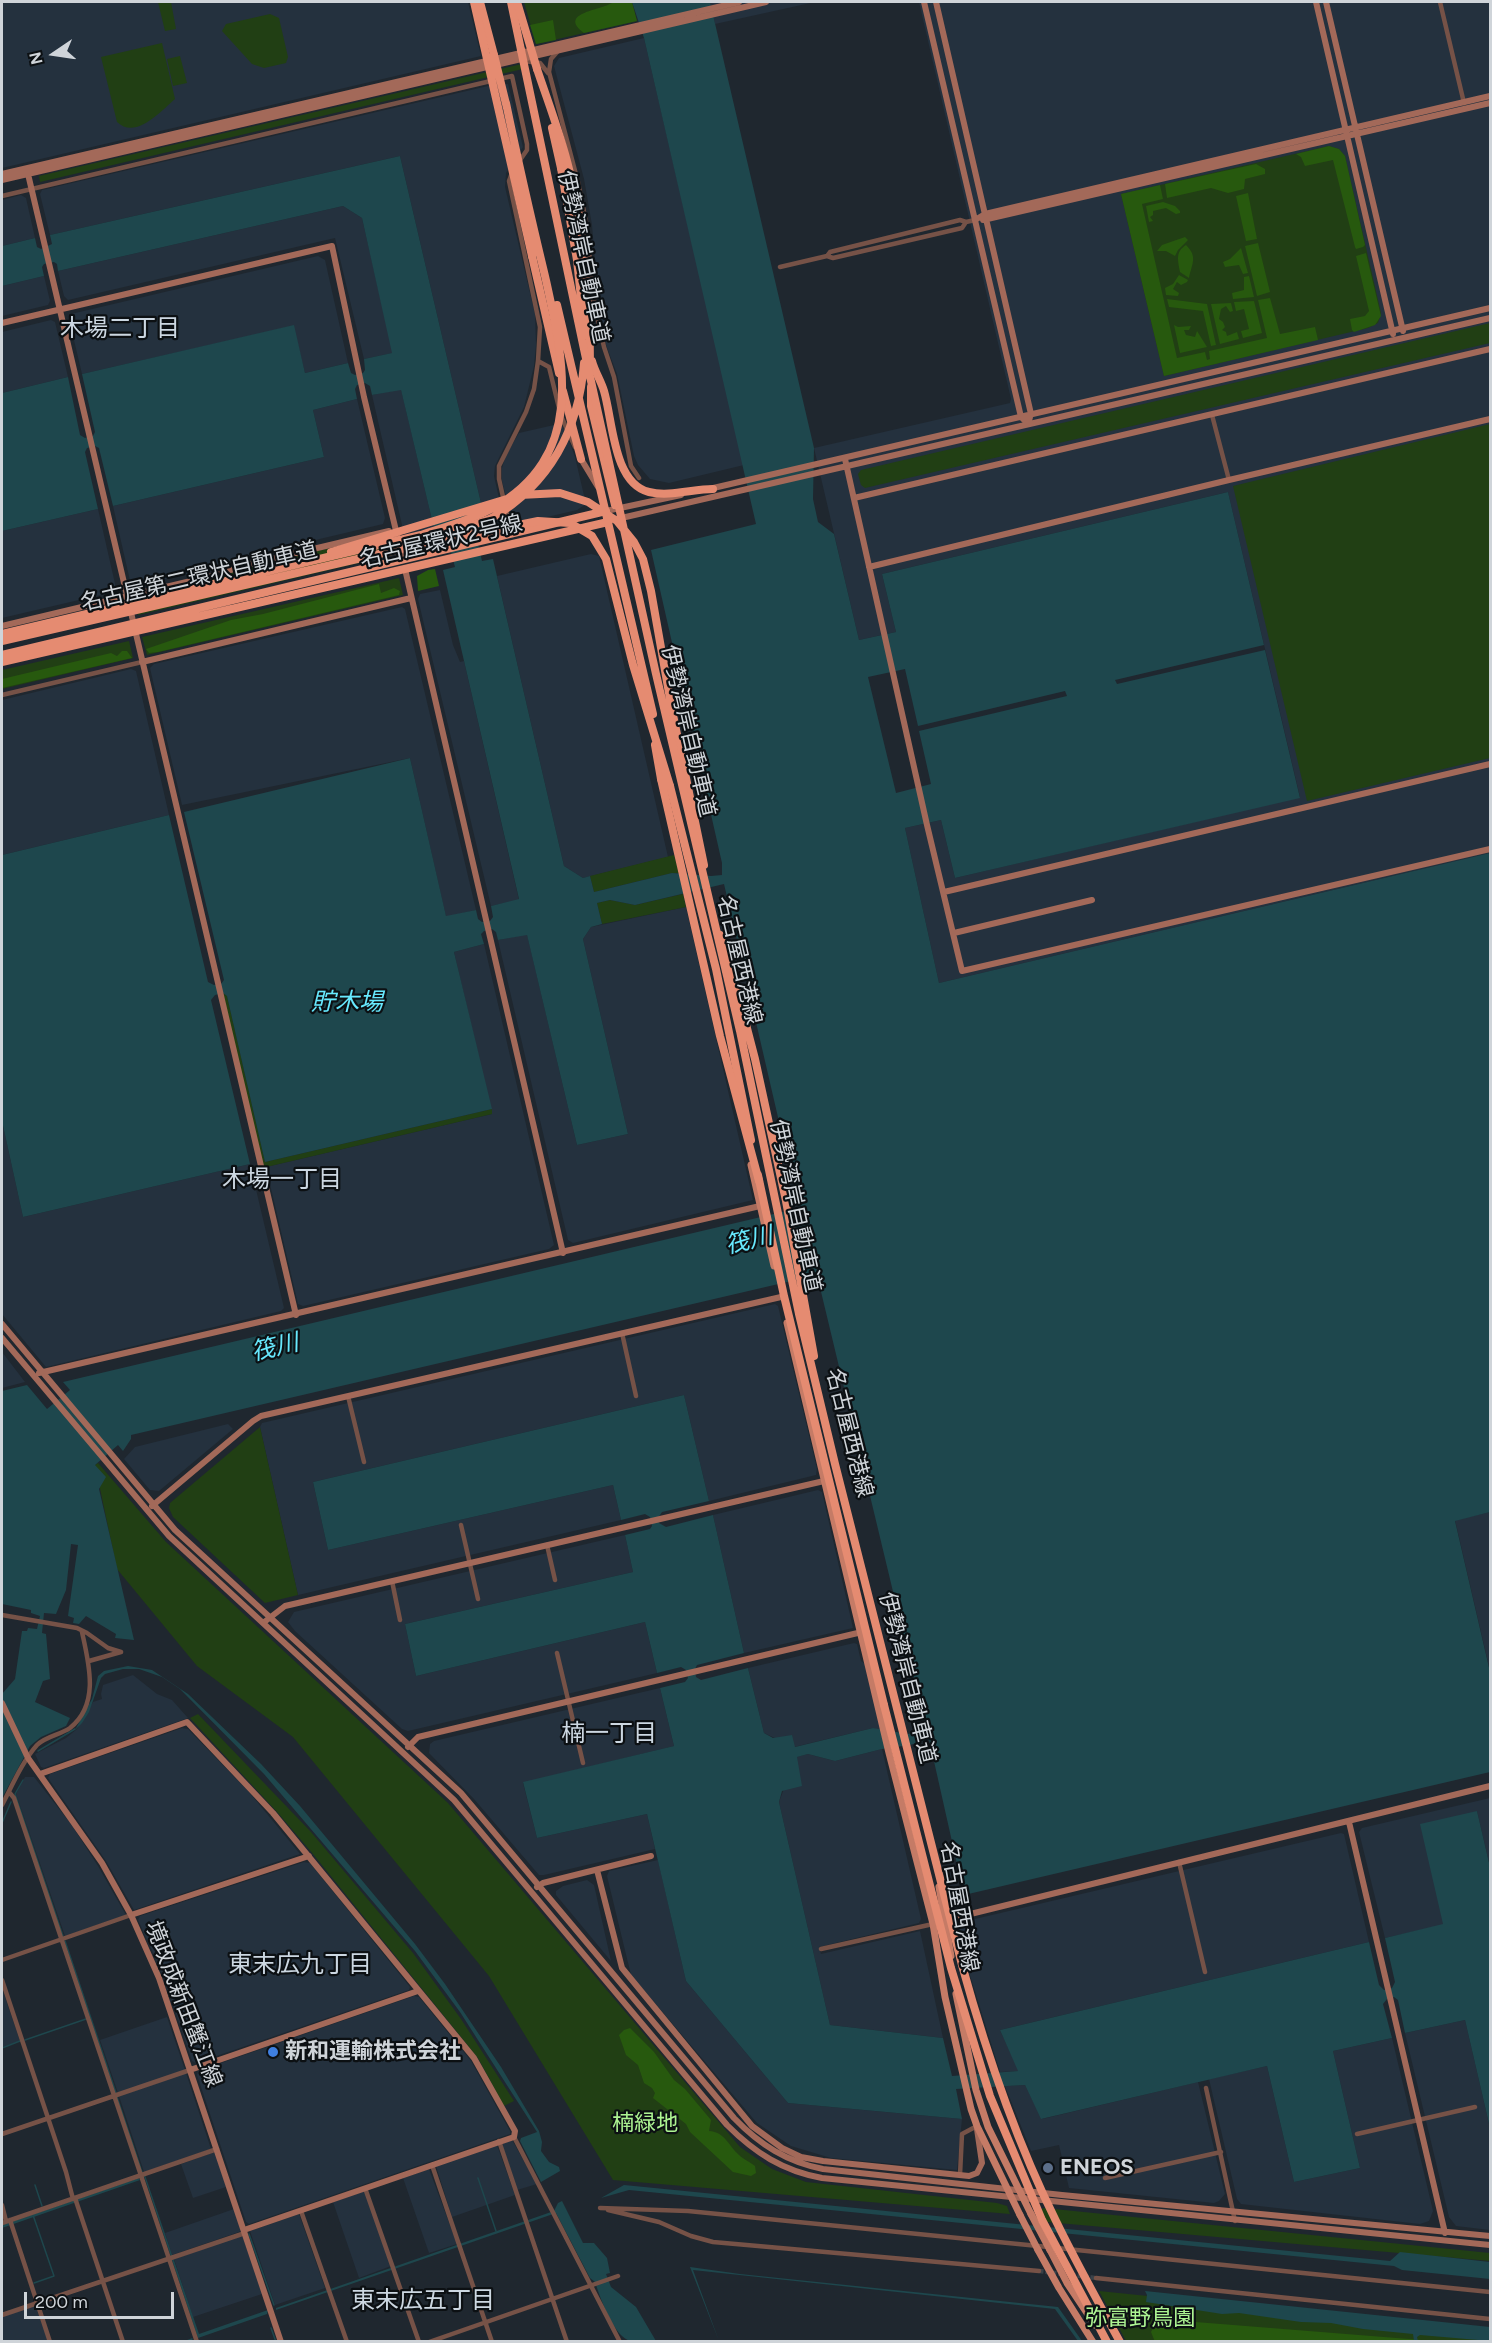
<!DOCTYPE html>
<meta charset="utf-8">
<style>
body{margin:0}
#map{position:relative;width:1492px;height:2343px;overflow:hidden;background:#1f272f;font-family:Figtree,sans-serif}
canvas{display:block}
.frame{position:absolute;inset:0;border:3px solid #cfd4d9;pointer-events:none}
.north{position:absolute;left:24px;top:24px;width:60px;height:60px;-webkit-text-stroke:4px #0c1013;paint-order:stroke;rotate:257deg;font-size:16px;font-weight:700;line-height:24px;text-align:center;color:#cfd4d9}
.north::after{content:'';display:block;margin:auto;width:21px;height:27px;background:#cfd4d9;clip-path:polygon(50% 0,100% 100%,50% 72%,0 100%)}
.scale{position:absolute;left:24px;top:2292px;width:150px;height:27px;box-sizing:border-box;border:3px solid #cfd4d9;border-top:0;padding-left:8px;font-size:18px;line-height:21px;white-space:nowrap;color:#cfd4d9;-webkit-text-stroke:4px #0c1013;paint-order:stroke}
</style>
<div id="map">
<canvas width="1492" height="2343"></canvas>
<div class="frame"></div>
<div class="north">N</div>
<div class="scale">200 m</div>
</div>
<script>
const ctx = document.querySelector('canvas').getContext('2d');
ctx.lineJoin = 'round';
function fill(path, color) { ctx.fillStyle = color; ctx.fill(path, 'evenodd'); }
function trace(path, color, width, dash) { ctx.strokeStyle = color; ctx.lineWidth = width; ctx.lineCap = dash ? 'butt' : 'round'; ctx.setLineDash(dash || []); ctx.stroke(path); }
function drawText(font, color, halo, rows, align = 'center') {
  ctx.font = font + ' Figtree,"Noto Sans JP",sans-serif'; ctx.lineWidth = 4.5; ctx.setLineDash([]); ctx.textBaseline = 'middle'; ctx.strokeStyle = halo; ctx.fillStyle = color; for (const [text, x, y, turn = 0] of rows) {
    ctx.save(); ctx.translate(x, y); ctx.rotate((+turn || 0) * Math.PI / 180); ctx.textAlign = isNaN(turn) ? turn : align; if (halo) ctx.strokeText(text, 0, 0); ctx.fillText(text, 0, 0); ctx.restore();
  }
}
const built = new Path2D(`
 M2,2H468L481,56L2,168Z
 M710,2H815L715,24Z
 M919,2H1490V853L939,983L905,828L941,820L955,878L1300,797L1228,492L882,574L896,632L859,640L814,448L1010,403L1011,399Z
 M644,38L744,465L669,483L650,479L638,465L634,456L617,374L606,345L599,310L592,225L584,179L554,66L559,58Z
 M508,84L523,147L506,173L505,187L535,314L536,345L534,366L524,407L495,466L494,476L506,530L488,533L400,156L50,235L40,194L42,190L488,86Z
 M21,195L26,198L35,238L2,246V200Z
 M343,206L362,218L393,353L364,359L335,238L68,300L64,296L58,271Z
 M318,256L325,260L348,363L305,373L293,326L82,374L69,319L71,314Z
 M44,276L50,301L48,305L2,316V286Z
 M51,320L55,322L68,377L2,393V332Z
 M401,389L438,545L408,551L372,395Z
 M357,399L385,518L383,524L235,559L214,568L135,586L131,585L113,506L324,457L313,410Z
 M554,425L562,426L565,430L575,457L586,504L577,510L513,525L502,481V468L506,455L519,433Z
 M98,509L116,588L113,592L2,618V531Z
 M591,554L599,556L668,857L583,878L564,866L497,576Z
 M440,590L453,645L460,662L464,661L519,900L491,906L418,599L420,594Z
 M402,607L405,609L476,910L446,917L410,758L182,805L150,668L154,664Z
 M131,669L136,671L169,815L2,855V700Z
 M686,907L753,1200L573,1243L568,1240L498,940L527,934L577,1145L628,1134L583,939L591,927Z
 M484,944L554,1245L549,1249L303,1306L298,1304L266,1167L492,1114L454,952Z
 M2,1121L23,1217L250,1164L284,1308L281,1311L46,1367L2,1314Z
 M775,1304L778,1306L817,1469L816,1475L709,1501L684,1395L313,1482L328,1550L613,1485L621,1520L298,1595L260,1427L262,1423Z
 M2,1352L25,1382L2,1388Z
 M228,1424L233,1429L159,1491L150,1490L124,1459L135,1447Z
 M818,1490L822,1492L853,1628L744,1653L713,1515Z
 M1490,1512V1671L1455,1520Z
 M625,1535L633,1572L405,1624L416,1676L645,1622L657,1673L408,1731L402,1729L295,1631L288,1622L294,1612Z
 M854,1643L857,1644L861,1661L867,1665L881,1731L873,1728L794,1747L764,1733L748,1668Z
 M133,1675L157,1694L172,1700L188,1718L44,1768L41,1767L35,1754L66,1738L77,1729L93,1702L102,1699L101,1694L103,1685Z
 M660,1688L674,1746L523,1783L537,1838L647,1814L655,1849L544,1875H539L474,1799L429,1753L430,1744L434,1741Z
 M182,1728L188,1729L249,1792L300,1854L134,1910L106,1861L48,1778L50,1774Z
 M882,1749L921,1919L919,1923L819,1947L821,1954L920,1931L943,2038L830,2025L779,1802L796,1757L808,1754L835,1761Z
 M25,1777H34L71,1824L98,1866L126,1915L65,1936L16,1794Z
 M1490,1798V1867L1477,1811L1443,1925L1385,1938L1359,1832L1362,1828Z
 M1341,1833L1344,1834L1369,1942L1000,2030L1019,2071L1000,2072L969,1972L958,1923Z
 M658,1860L686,1981L788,2103L962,2119L957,2170L831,2158L791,2146L757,2123L631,1975L607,1876L609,1871Z
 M304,1862L310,1863L410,1987L409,1990L196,2063L192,2061L164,1977L138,1920L140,1916Z
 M587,1880L594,1885L611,1961L556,1895V1891L563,1886Z
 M2,1988L20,2041L2,2047Z
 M414,1996L419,1997L471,2061L510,2131V2134L249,2224L246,2222L197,2075L198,2071Z
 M167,2017L185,2070L118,2093L100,2040Z
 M1465,2020L1490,2128V2230L1456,2226L1449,2217L1405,2033Z
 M1392,2038L1433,2211L1429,2221L1420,2224L1241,2204L1237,2199L1209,2079L1267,2066L1294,2182L1360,2168L1333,2051Z
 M186,2073L211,2149L144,2172L119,2096Z
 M1198,2082L1225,2194L1219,2201L1214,2203L1069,2188L1059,2145L1031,2151L1005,2086L1025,2085L1042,2119Z
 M512,2140L537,2184L517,2190L502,2144Z
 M497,2145L515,2195L452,2217L436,2166Z
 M215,2152L226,2187L193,2198L181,2164Z
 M429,2169L457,2244L429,2253L403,2178Z
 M365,2191L391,2266L359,2278L333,2202Z
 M234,2209L241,2230L239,2232L172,2255L165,2233Z
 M299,2214L325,2288L275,2305L250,2231Z
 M239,2236L243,2237L262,2294L193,2317L174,2259Z
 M36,2305L48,2341H2V2317Z`);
const green = new Path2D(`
 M158,2H171L176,29L165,31Z
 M524,2H632L637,21L536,44Z
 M270,14L279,18L288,57L286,63L264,68L252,64L222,31L226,24Z
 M162,43L175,99C161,111 136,140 117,122L101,57Z
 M180,56L187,83L173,86L167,59Z
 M526,63L527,68L40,182L39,176Z
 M1329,146L1339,149L1345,156L1381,313L1378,323L1368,328L1164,376L1121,194Z
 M1490,323V343L865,488L861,485L858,474L861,470Z
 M1490,424V758L1307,801L1233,486Z
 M386,536L390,538L393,555L138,615L135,601L137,597L214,579L254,565Z
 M399,578L403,595L147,655L142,637Z
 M129,641L133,658L2,689V670Z
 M674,855L679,873H672L594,892L590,876Z
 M683,894L686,907L602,924L597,903L610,900L635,905Z
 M223,993L227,996L265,1162L492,1109V1114L262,1168Z
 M260,1427L298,1595L265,1603L173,1517L169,1508L170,1503Z
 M98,1463L166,1542L448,1803L740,2147L772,2169L806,2182L997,2203L1007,2206L1010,2214L613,2180L489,1976L293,1737L197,1666L117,1569L95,1465Z
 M198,1714L311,1832L413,1953L461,2019L514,2101L504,2106L478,2058L313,1854L278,1813L190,1718Z
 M1044,2208L1490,2253V2261L1035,2221L1039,2210Z
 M1099,2291L1490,2331V2341H1126Z`);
const forest = new Path2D(`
 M613,2H632L637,21L584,33C556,12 605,10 613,2Z
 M553,20L556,40L536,44L530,25Z
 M1329,146L1339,149L1345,156L1365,245L1363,247L1356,249L1355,247L1333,160L1305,166L1301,157L1296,154Z
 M1256,164L1265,169V174L1245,179L1244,189L1228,193L1211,188L1167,198L1165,184Z
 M1160,185L1163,199L1142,204L1177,358L1205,352L1207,360L1210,359L1209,351L1267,338L1258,300L1270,298L1280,334L1315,327L1318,340L1164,376L1121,194Z
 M1248,193L1257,239L1246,241L1236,196Z
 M1163,202L1175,206L1180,211V213L1176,214L1166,208L1153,211V215L1150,217L1153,221L1149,222L1146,206Z
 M1185,237L1188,240L1178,250L1175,256L1166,251H1157L1162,245Z
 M1258,243L1270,292L1257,296L1245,246Z
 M1186,245C1198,257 1192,263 1189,278L1180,272C1178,260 1175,252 1186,245Z
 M1241,248L1248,273L1243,274L1239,265L1225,267L1223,262L1230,259Z
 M1366,253L1381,316L1375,325L1354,332L1352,330L1350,319L1365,316L1369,311L1356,256Z
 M1179,275L1188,280L1187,282L1181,285L1177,282L1173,289L1179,293L1178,296L1166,295L1165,288L1173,284Z
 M1249,276L1254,297L1233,299L1232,293L1244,290V277Z
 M1167,299L1207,304L1216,345L1211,346L1203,311L1169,307Z
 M1254,301L1262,333L1243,338L1241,331L1249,329L1244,309L1236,311L1234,302Z
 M1231,303L1233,311L1230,312L1226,306L1221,309L1219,319L1223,322L1225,327L1222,330L1226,332L1227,336L1237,332L1239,339L1220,344L1211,304Z
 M1174,325L1178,327L1191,326L1189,330H1184L1186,335L1195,337L1197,331L1207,347L1180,353Z
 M435,569L439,586L418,591L417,576L428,570Z
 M379,584L381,593L394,588L400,591L399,595L158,652L149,653L146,649L231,620L263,614Z
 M122,651H127L132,658L2,688V679L111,653L117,656Z
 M630,2028L654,2052L674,2080L685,2089L711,2120L709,2131C725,2132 728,2145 739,2155C743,2159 750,2162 755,2166L756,2173L751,2176L733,2172L690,2132L686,2124L653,2098L655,2093L652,2088L644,2083L638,2065L626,2055L619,2035L624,2030Z
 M1158,2319L1434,2341L1155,2342L1151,2332Z`);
const water = new Path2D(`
 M632,2H710L814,448L813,499L818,522L834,534L859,640L896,632L882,574L1228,492L1264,645L1115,680L1117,684L1265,650L1300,798L955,878L941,820L905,828L939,983L1490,853V1512L1455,1521L1490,1672V1772L964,1895L929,1739L910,1745L882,1749L835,1761L808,1754L797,1757L802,1786L782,1791L779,1802L830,2025L943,2038L952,2076L1018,2071L1000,2030L1369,1942L1379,1985L1384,1990L1392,1988L1395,1982L1385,1938L1443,1924L1420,1824L1477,1811L1490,1867V2128L1465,2020L1405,2033L1398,2000L1394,1997L1387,1999L1383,2004L1392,2038L1333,2051L1360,2168L1294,2182L1267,2066L1041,2119L1025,2085L956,2089L962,2119L788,2103L686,1981L647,1814L537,1838L523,1782L674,1746L660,1688L685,1682L688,1678L686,1670L681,1667L657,1673L645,1622L416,1676L405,1624L633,1572L625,1535L650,1529L652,1526L650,1517L645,1514L621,1520L613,1485L328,1550L313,1482L684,1395L709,1501L662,1512L658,1518L659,1523L666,1527L713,1515L744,1653L697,1665L695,1669L696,1677L701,1680L748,1668L764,1733L773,1738L792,1735L795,1747L873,1728L908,1734L926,1729L817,1275L131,1435V1439L123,1451L118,1445L95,1465L106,1477L99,1489L134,1640L115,1638L116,1634L86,1616L79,1624L73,1623L74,1618L68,1616L78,1545L71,1544L66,1590L56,1614L44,1613L42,1633L46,1634L50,1679L43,1681L35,1702L70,1718L66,1726L41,1737L30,1746L2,1798V1694L15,1679L22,1631H27L28,1628L37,1629L40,1616L31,1613V1610L2,1604V1391L27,1385L47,1409L70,1390L63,1382L799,1208L724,884L635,905L610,900L597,903L602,924L591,927L583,939L628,1134L577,1145L527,935L498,940L496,932L492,929L484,931L481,934L484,944L454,952L492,1109L265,1162L227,996L223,993L215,995L211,1000L250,1164L23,1217L2,1121V855L169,815L208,982L214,985L221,984L224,980L184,812L410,758L446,916L476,910L478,919L482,922L490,921L493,917L491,906L519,899L443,570L455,567L448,542L438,545L401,390L372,395L370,386L365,383L357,385L355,389L357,399L313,410L324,457L113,506L99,448L95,446L87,448L85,452L98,509L2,531V393L68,377L80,435L85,438L93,436L95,432L82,374L294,325L305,373L348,363L351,373L355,375L363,373L365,370L364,359L392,353L362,218L343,206L58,271L57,264L54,262L44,264L42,267L44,276L2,286V246L35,238L37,247L41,249L52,244L50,235L400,156L488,533L476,536L482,561L493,559L564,866L583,878L590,876L594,892L672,873L711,876L722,875V863L651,550L756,524L644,38ZM905,669L918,726L1065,691L1067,696L919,731L931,784L896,793L868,677Z
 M128,1666L152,1670L188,1694L261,1764L300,1806L415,1944L445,1984L501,2067L539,2131L542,2142L541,2151L549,2162L559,2167L560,2171L541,2182L520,2141L521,2138L537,2132L460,2012L415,1951L264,1774L180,1689L162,1677L139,1669H123L105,1674L101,1678L89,1712L82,1723L75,1730L92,1699L98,1676L104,1671Z
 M145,2175L199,2334L268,2310L267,2314L198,2338L144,2176Z
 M139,2178L140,2180L2,2228V2225Z
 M624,2185L1390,2261L1400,2252L1490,2262V2279L1402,2270L1394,2266L629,2190L601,2198Z
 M562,2201L583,2243H594L607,2258L610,2273L606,2274L611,2287L636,2307L656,2341C648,2341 639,2343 631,2341C614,2338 600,2297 595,2282L590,2278L556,2213L276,2310V2308L554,2211L558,2203Z
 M690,2267L740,2274L1058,2307L1082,2341H1078L1055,2309L693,2270L719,2341Z
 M1145,2291L1490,2327V2341L1420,2335L1417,2337L1418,2341H1414L1413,2334L1363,2329L1331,2323L1301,2322L1239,2313L1222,2314L1146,2302L1147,2295Z`);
const stream = new Path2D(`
 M38,1751L75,1729
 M23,1780L15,1794L63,1936
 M2,1823L11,1802
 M65,1941L116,2093
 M25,2040L86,2019
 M2,2048L20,2041
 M117,2097L142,2172
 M478,2178L496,2231
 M35,2185L42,2206
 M33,2215L54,2276L34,2283
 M249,2234L274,2305
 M271,2328L276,2342
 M184,2342L192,2339`);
const streetTunnel = new Path2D(`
 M1039,2271L1063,2274
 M1071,2275L1096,2278`);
const street = new Path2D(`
 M1440,2L1464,103
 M558,51L551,59L549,72L578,182L586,222L595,308L604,347L614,377L631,466L639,478
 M523,61L540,63L548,73
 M2,196L512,76L527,144V150L518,163
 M827,256L830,252L960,220L966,222
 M780,267L827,256L833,258L962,228L966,222L975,220
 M538,361L549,367L559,408
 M1212,415L1229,480
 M561,416L575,447
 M510,528L499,479V466L526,412L534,389L538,361L540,327L509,181L513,170
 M2,695L142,662
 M622,1333L636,1396
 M348,1396L364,1462
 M461,1525L478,1599
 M547,1545L555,1580
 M392,1581L400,1620
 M2,1615L77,1628L87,1633L108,1648L121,1652
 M557,1653L583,1763
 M89,1661L121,1652
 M9,1792L14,1798L197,2342
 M2,1805C12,1786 22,1762 37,1745C46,1736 60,1735 70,1728C100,1704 89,1664 82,1632
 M1179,1862L1205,1972
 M821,1949L933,1924
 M2,1960L131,1915
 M2,1980L66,2172L73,2199
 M1206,2088L1235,2221
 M2,2134L190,2070
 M1357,2134L1475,2107
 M514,2137L620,2342
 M499,2141L567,2342
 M432,2165L492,2342
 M960,2175L962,2134L977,2126
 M1105,2178L1221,2152
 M365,2188L419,2342
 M75,2198L123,2342
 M2,2205L6,2221
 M600,2208L688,2211L1048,2247
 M608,2210L659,2222L691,2236L713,2242L1039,2271
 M301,2211L347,2342
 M10,2220L50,2342
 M2,2223L217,2149
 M1057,2248L1490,2292
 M1096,2278L1490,2319
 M2,2315L245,2233
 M429,2342L618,2276`);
const secondary = new Path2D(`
 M924,2L1021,417L1028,424L1031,414L936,2
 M1316,2L1393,334
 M1326,2L1403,331
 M2,174L739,2
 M28,174L296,1315
 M2,180L766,2
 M975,220L985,214L1490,96
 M983,220L1490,103
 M2,323L332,246L364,397L403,560
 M581,459L598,487
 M845,459L927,825L962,971L1490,849
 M709,489L1490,308
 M854,498L1490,349
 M606,511L681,495
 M617,519L1490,318
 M869,567L1229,480L1490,419
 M405,569L563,1253
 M2,626L212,576L250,564L389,531
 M142,662L411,598
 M944,892L1490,764
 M954,933L1092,900
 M2,1324L175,1530L461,1793L734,2118C760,2145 787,2162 823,2169L1062,2195L1490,2236
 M2,1338L169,1536L454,1800L727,2125C755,2153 783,2171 822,2178L1490,2245
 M39,1373L760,1206
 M152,1506L253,1421L261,1416L781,1297
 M263,1623L285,1606L824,1481
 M2,1703L28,1758L102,1863L131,1915L159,1978L281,2342
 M408,1747L418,1737L862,1632
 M40,1774L187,1722L273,1813L474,2058L515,2131L514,2137L244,2230
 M1349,1822L1445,2233
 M597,1870L622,1968L752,2126L782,2148L801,2157L823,2161L969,2176L977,2173L982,2163L977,2129
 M537,1887L543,1883L651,1856
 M131,1915L309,1856
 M946,1920L1490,1786
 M190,2070L418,1991`);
const primary = new Path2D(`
 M751,1165L774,1266
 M787,1323L889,1753L933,1924L945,1997L971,2109L977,2126L1020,2215
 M939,1887L951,1956
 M956,1994L976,2090L988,2127L1031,2214
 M1038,2250L1059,2288L1093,2342
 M1050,2250L1067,2283L1095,2325`);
const highway = new Path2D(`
 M480,2L494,55
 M511,2L521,50
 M537,69C548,102 561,135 569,169C586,235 590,302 590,369
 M552,128L561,168
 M532,256L559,373
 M592,361C595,372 601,381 604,391C613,421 613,483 649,492C669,497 693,489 713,489
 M591,387V406L615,505
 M563,391L581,459
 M438,538L492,518
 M2,655L606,511
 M2,662L608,522
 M672,710L704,865
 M655,745L661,779
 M670,786L716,969L751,1140
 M720,935L729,959
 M758,1175L784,1296L884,1705`);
const primaryBridge = new Path2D(`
 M1031,2214L1050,2250
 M1020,2215L1038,2250`);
const highwayBridge = new Path2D(`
 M474,2L532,256
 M517,2L537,69
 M521,50L585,354L656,674L740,1031L799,1314L835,1464L962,1965C986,2052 1015,2139 1056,2221C1076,2262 1098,2302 1120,2342
 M494,55L507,108
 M561,168L577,260L585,336
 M557,305L653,714
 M492,518C550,484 579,429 584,363
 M331,552L520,495L560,493L588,502L617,521L634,542L643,559L651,591L672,710
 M2,634L421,535C445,527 471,520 493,508C587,455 564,362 545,276C531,218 518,161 506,103
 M2,641L405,548L538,521L570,523L592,536L606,559L633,665L670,786
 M661,779L720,1036L759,1181
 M729,959L755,1059L786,1201L814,1356
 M884,1705L951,1968L990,2096L1042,2220L1107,2342`);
const markers = [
 [273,2052,6,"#3f7fe0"],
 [1048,2168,6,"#5c6f8a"]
];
const streetNames = [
 ["伊勢湾岸自動車道",583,257,78],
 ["名古屋環状2号線",441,542,-13],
 ["名古屋第二環状自動車道",199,577,-13],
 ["伊勢湾岸自動車道",688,731,77],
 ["名古屋西港線",739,960,77],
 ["伊勢湾岸自動車道",795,1206,78],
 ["名古屋西港線",849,1433,76],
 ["伊勢湾岸自動車道",907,1678,76],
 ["名古屋西港線",959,1907,80],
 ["境政成新田蟹江線",183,2004,69]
];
const poiNames = [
 ["新和運輸株式会社",285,2052],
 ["ENEOS",1060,2168]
];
const parkNames = [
 ["楠緑地",645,2124],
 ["弥富野鳥園",1140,2319]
];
const neighbourhoodNames = [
 ["木場二丁目",120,329],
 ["木場一丁目",282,1180],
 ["楠一丁目",609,1734],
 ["東末広九丁目",300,1965],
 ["東末広五丁目",423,2301]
];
const waterNames = [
 ["貯木場",347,1003],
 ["筏川",749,1241,-13],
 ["筏川",275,1348,-13]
];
fill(built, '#24313e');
fill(green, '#213f14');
fill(forest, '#27590e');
fill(water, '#1e474d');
trace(stream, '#1e474d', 1.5);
trace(streetTunnel, '#394148', 4.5, [4.5, 2]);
trace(street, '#765247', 4.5);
trace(secondary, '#a36959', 6);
trace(primary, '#c57b66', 7);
trace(highway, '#e58b71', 8);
trace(primaryBridge, '#c57b66', 7);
trace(highwayBridge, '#e58b71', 8);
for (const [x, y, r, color] of markers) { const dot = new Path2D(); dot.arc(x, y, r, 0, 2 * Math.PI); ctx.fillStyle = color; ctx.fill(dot); trace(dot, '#0c1013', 2); }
drawText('22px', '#cfd4d9', '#0c1013', streetNames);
drawText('bold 22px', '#cfd4d9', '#0c1013', poiNames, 'left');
drawText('22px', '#adf492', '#0c1013', parkNames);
drawText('24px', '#ccd7e1', '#0c1013', neighbourhoodNames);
drawText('italic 24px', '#67e9fe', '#0c1013', waterNames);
</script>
